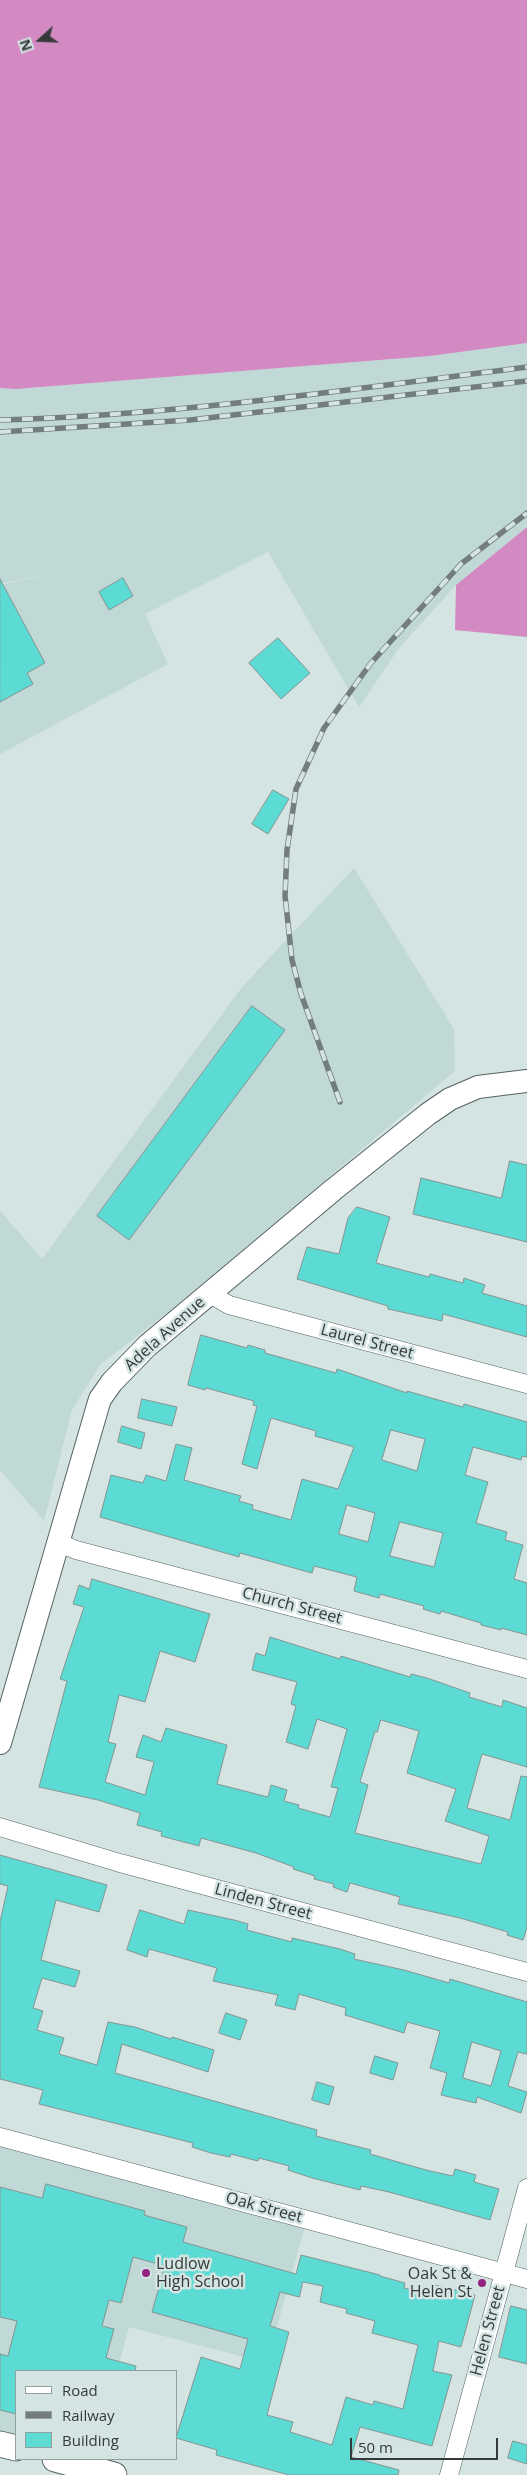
<!DOCTYPE html>
<style>
body{margin:0}
#map{position:relative;width:527px;height:2475px;overflow:hidden;background:#d4e4e2;font-family:"Open Sans",sans-serif}
canvas{display:block}
.legend{position:absolute;left:15px;top:2370px;width:162px;height:90px;box-sizing:border-box;background:#d4e4e2;border:1px solid #94a09e;margin:0;padding:6px 9px;list-style:none;font-size:15px;color:#343a39}
.legend li{display:flex;align-items:center;gap:10px;height:25px}
.legend b{width:25px;border:1px solid #94a09e}
.north{position:absolute;left:15px;top:15px;width:50px;height:50px;-webkit-text-stroke:4px #d4e4e2;paint-order:stroke;rotate:250deg;font-size:14px;font-weight:700;line-height:20px;text-align:center;color:#343a39}
.north::after{content:'';display:block;margin:auto;width:18px;height:22px;background:#343a39;clip-path:polygon(50% 0,100% 100%,50% 72%,0 100%)}
.scale{position:absolute;left:350px;top:2438px;width:148px;height:22px;box-sizing:border-box;border:2px solid #343a39;border-top:0;padding-left:6px;font-size:15px;line-height:18px;white-space:nowrap;color:#343a39;-webkit-text-stroke:4px #d4e4e2;paint-order:stroke}
</style>
<div id="map">
<canvas width="527" height="2475"></canvas>
<ul class="legend">
<li><b style="height:6px;background:#fff"></b>Road</li>
<li><b style="height:6px;background:#737d7c"></b>Railway</li>
<li><b style="height:14px;background:#5bdbd3"></b>Building</li>
</ul>
<div class="north">N</div>
<div class="scale">50 m</div>
</div>
<script>
const ctx = document.querySelector('canvas').getContext('2d');
ctx.lineJoin = 'round';
function fill(path, color) { ctx.fillStyle = color; ctx.fill(path, 'evenodd'); }
function trace(path, color, width, dash) { ctx.strokeStyle = color; ctx.lineWidth = width; ctx.lineCap = dash ? 'butt' : 'round'; ctx.setLineDash(dash || []); ctx.stroke(path); }
function drawText(font, color, halo, rows, align = 'center') {
  ctx.font = font + ' "Open Sans",sans-serif'; ctx.lineWidth = 5; ctx.setLineDash([]); ctx.textBaseline = 'middle'; ctx.strokeStyle = halo; ctx.fillStyle = color; for (const [text, x, y, turn = 0] of rows) {
    ctx.save(); ctx.translate(x, y); ctx.rotate((+turn || 0) * Math.PI / 180); ctx.textAlign = isNaN(turn) ? turn : align; if (halo) ctx.strokeText(text, 0, 0); ctx.fillText(text, 0, 0); ctx.restore();
  }
}
const built = new Path2D(`
 M527,343V527L456,585L400,647L359,707L268,552L145,614L168,664L0,754V585L57,572L0,584V388L16,389L429,356Z
 M354,868L454,1029L455,1071L172,1309L100,1365L72,1410L44,1521L0,1470V1211L42,1259L242,987Z
 M0,2137L307,2219L267,2363L129,2327L117,2371H16V2448L0,2444Z`);
const forest = new Path2D(`
 M0,0H527V343L430,356L16,389L0,388Z
 M527,527V637L455,630L456,585Z`);
const building = new Path2D(`
 M123,578L133,596L109,610L99,592Z
 M0,579L45,663L27,673L33,684L0,702Z
 M278,638L310,673L281,699L249,663Z
 M273,790L289,799L268,834L252,824Z
 M252,1006L285,1030L129,1240L97,1216Z
 M510,1161L527,1165V1242L413,1214L421,1178L501,1198Z
 M357,1207L390,1217L376,1263L429,1277L430,1274L463,1283L464,1278L485,1285L482,1293L527,1306V1337L443,1314L442,1321L388,1309V1306L297,1279L307,1247L339,1254L348,1218Z
 M201,1335L247,1348L248,1345L265,1350V1353L336,1373L337,1369L407,1393V1391L463,1407L464,1404L527,1422V1457L522,1456L521,1460L473,1447L465,1475L488,1482L476,1523L507,1532L505,1540L523,1545L514,1579L527,1583V1635L501,1628V1630L481,1625V1623L441,1611L440,1614L423,1609L424,1606L380,1594L379,1598L354,1591L357,1577L314,1566L312,1573L240,1553L239,1557L100,1517L111,1475L143,1483L146,1475L166,1481L176,1444L192,1448L184,1480L241,1496L239,1501L253,1505L252,1509L291,1520L302,1479L338,1489L354,1447L315,1436L316,1431L271,1418L257,1469L242,1464L257,1406L253,1405L254,1401L206,1388L205,1390L188,1385ZM391,1430L425,1439L417,1471L382,1460ZM347,1505L375,1513L368,1542L339,1534ZM400,1522L443,1533L434,1567L390,1556Z
 M142,1399L177,1407L172,1426L138,1418Z
 M122,1426L145,1433L141,1449L118,1442Z
 M92,1579L210,1614L195,1662L160,1651L145,1702L119,1695L108,1742L116,1744L105,1782L145,1795L154,1762L136,1757L143,1735L161,1742L166,1728L227,1745L217,1784L268,1797L271,1785L287,1790L284,1801L299,1805L298,1808L330,1817L338,1788L331,1787L347,1729L317,1719L308,1749L286,1742L296,1706L291,1704L297,1682L252,1670L256,1653L265,1656L270,1637L340,1659L341,1656L410,1677L411,1674L427,1678L470,1693L469,1697L502,1707L503,1700L527,1708V1767L482,1754L467,1808L510,1820L521,1776L527,1777V1927L523,1940L507,1935L508,1932L460,1918L398,1904L400,1897L350,1883L347,1892L333,1887L334,1884L314,1879L315,1876L293,1869L294,1867L256,1853L201,1838L199,1846L161,1836L162,1832L137,1825L140,1813L98,1800L39,1787L67,1681L60,1679L84,1607L73,1604L79,1585L89,1589ZM381,1720L419,1731L407,1773L456,1789L445,1821L489,1836L481,1864L355,1833L368,1785L360,1782L375,1731L377,1732Z
 M0,1855L107,1885L99,1912L56,1900L41,1960L80,1971L75,1987L42,1978L33,2008L43,2011L37,2030L64,2038L59,2054L97,2065L108,2022L135,2027L171,2039L172,2037L214,2050L208,2072L122,2044L115,2073L317,2130L316,2136L371,2150L370,2154L426,2170L453,2176L455,2169L476,2175L474,2182L499,2189L490,2220L389,2192L361,2186L360,2190L312,2178L288,2170L289,2166L259,2158L258,2161L231,2154L230,2157L211,2153L192,2147L193,2143L39,2104L43,2090L0,2079V1922L8,1886L0,1884Z
 M140,1910L184,1924L188,1910L234,1920L248,1924L247,1930L292,1942V1938L340,1949L355,1954L354,1959L404,1970L449,1983L450,1979L527,2002V2054L518,2052L508,2086L527,2092L521,2113L477,2097L476,2103L441,2095L447,2073L430,2068L440,2031L407,2022L404,2033L345,2015L346,2008L299,1994L295,2010L275,2005L278,1995L213,1981L217,1968L149,1949L147,1957L127,1950ZM472,2042L501,2051L491,2086L463,2078Z
 M226,2013L247,2020L240,2040L219,2033Z
 M375,2056L398,2063L393,2080L370,2073Z
 M317,2082L334,2087L329,2105L312,2100Z
 M46,2184L145,2211L144,2215L187,2227L183,2242L296,2274L301,2255L380,2275V2276L405,2283L404,2288L434,2295L436,2285L475,2295L461,2347L439,2341L433,2371L452,2375L432,2446L360,2427L351,2457L399,2470L398,2475H289L216,2455L217,2450L176,2438L201,2357L240,2369L248,2339L152,2312L165,2266L133,2257L121,2303L109,2300L102,2326L114,2329L106,2358L136,2366L135,2371H16V2414L0,2410V2354L8,2356L17,2321L0,2317V2187L42,2198ZM303,2282L323,2286L320,2302L347,2309L346,2313L375,2321L372,2333L418,2345L403,2409L374,2401L373,2405L346,2397L332,2445L290,2432L293,2422L267,2415L289,2332L270,2326L280,2292L299,2297Z
 M511,2306L527,2310V2364L499,2357Z
 M513,2441L527,2445V2464L508,2458Z`);
const minor = new Path2D(`
 M210,1294L229,1305L527,1384
 M57,1542L76,1550L527,1669
 M0,1827L120,1863L527,1972
 M0,2137L527,2279
 M449,2475L527,2188`);
const tertiary = new Path2D(`
 M0,1743L97,1409L100,1399L112,1382L147,1346L333,1190L428,1114L450,1099L478,1087L527,1081`);
const secondary = new Path2D(`
 M0,2444L16,2448
 M55,2459L114,2475`);
const rail = new Path2D(`
 M0,420C177,415 352,389 527,367
 M0,432L190,420L527,381
 M340,1102L301,994L292,960L285,896L287,850L296,789L324,728L371,663L461,564L527,513`);
const markers = [
 [146,2273,5,"#942281"],
 [482,2283,5,"#942281"]
];
const streetNames = [
 ["Adela Avenue",165,1334,-42],
 ["Laurel Street",367,1342,15],
 ["Church Street",292,1606,15],
 ["Linden Street",263,1902,15],
 ["Oak Street",264,2208,15],
 ["Helen Street",488,2331,-75]
];
const poiNames = [
 ["Ludlow",156,2264],
 ["High School",156,2282],
 ["Oak St &",472,2274,"right"],
 ["Helen St",472,2292,"right"]
];
fill(built, '#c0d9d7');
fill(forest, '#d38ac2');
fill(building, '#5bdbd3');
trace(building, '#859492', 1);
trace(minor, '#546261', 19);
trace(tertiary, '#546261', 24);
trace(secondary, '#546261', 27);
trace(minor, '#fff', 18);
trace(tertiary, '#fff', 22);
trace(secondary, '#fff', 25);
trace(rail, '#737d7c', 5.5);
trace(rail, '#d4e4e2', 4, [11]);
for (const [x, y, r, color] of markers) { const dot = new Path2D(); dot.arc(x, y, r, 0, 2 * Math.PI); ctx.fillStyle = color; ctx.fill(dot); trace(dot, '#d4e4e2', 2); }
drawText('16px', '#343a39', '#d4e4e2', streetNames);
drawText('16px', '#343a39', '#d4e4e2', poiNames, 'left');
</script>
